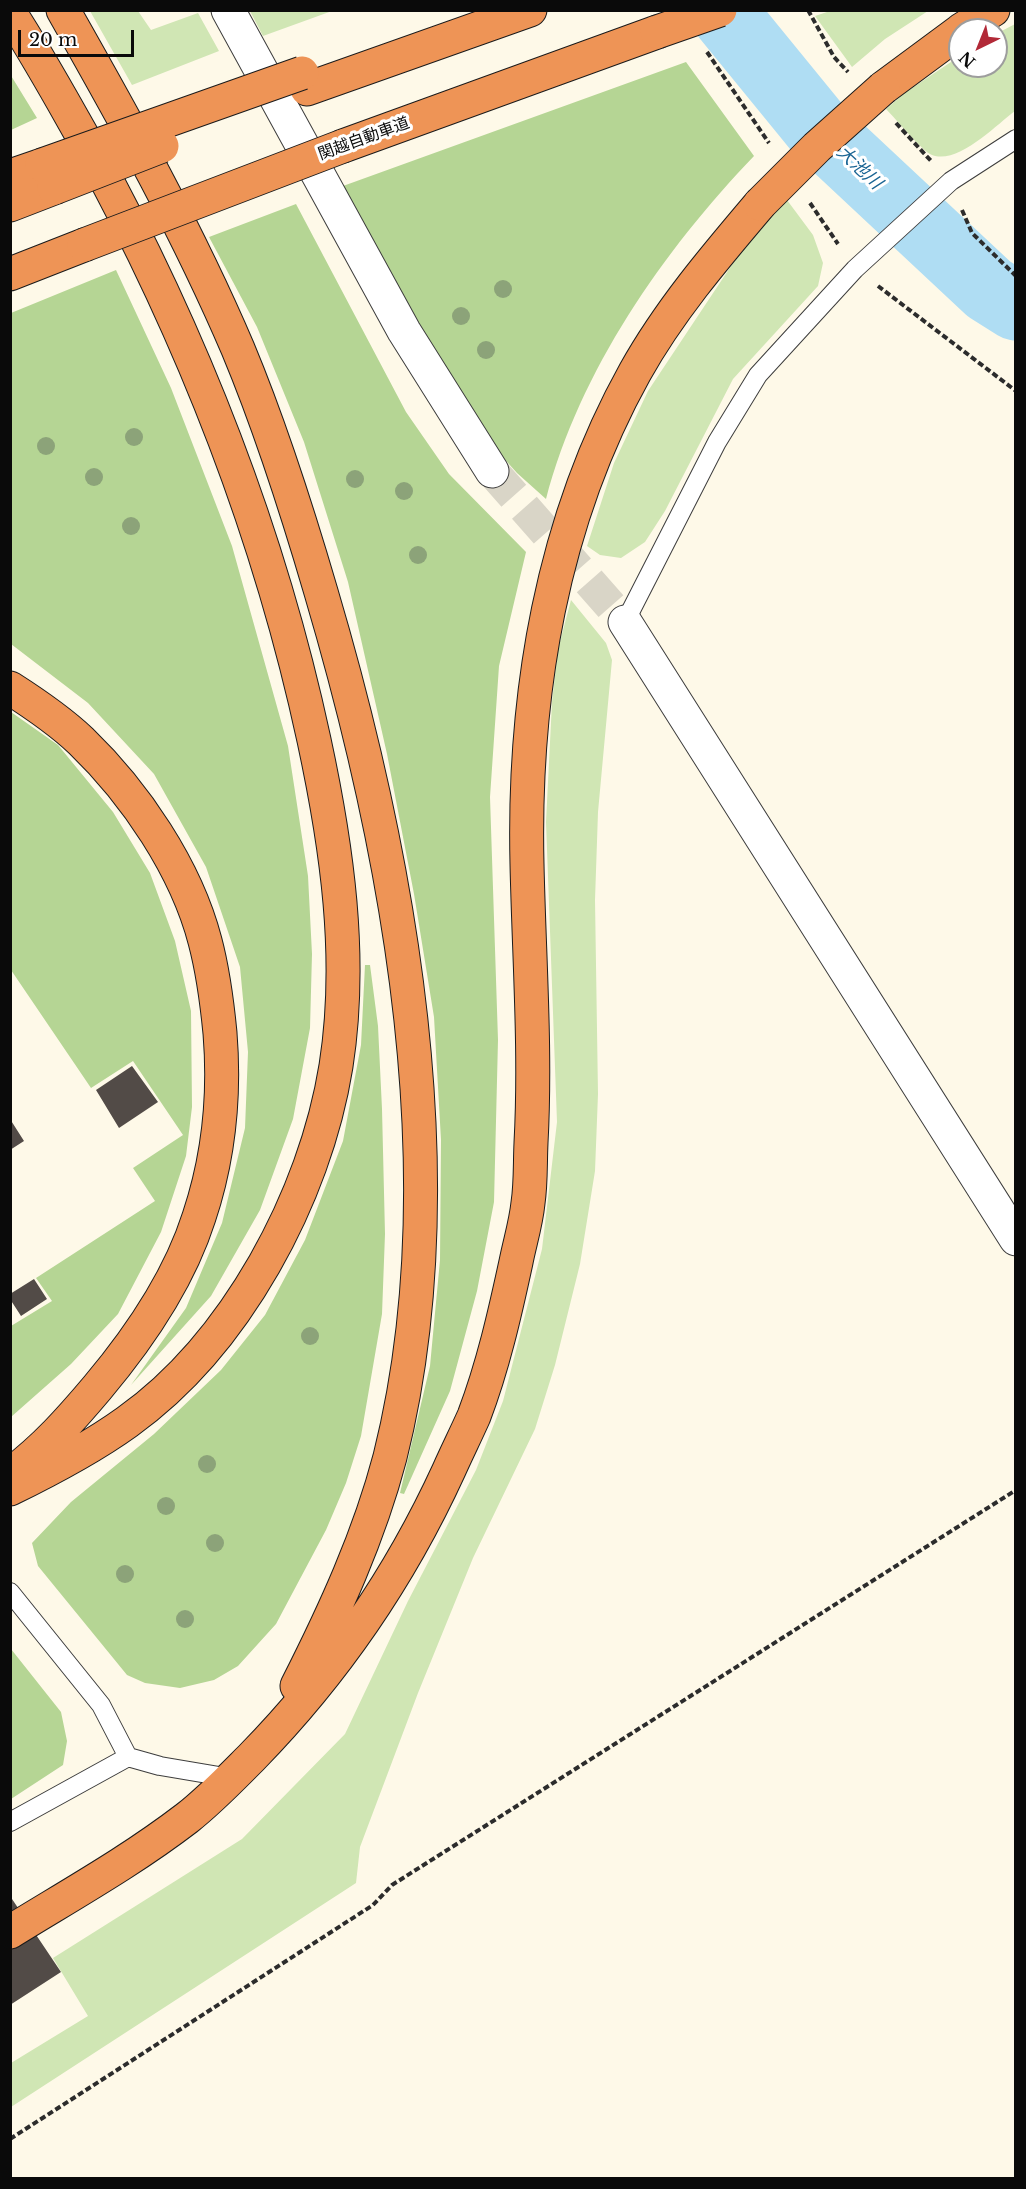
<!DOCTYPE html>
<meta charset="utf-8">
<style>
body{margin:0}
#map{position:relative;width:1026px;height:2189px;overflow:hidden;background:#fef9e8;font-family:"Libre Baskerville",serif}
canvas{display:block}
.frame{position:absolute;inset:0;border:12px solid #0a0a0a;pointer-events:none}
.north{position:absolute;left:948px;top:18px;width:60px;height:60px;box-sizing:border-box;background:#fff;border:2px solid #9d9d9d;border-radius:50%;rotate:223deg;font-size:16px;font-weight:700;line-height:24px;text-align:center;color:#0a0a0a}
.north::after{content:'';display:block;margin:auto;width:21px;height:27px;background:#b22937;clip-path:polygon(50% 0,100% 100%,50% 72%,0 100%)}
.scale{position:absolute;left:18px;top:30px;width:116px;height:27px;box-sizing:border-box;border:3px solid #0a0a0a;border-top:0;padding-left:8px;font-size:18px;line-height:21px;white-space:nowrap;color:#0a0a0a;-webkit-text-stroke:4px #fff;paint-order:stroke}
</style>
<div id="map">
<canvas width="1026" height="2189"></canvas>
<div class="frame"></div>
<div class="north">N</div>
<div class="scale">20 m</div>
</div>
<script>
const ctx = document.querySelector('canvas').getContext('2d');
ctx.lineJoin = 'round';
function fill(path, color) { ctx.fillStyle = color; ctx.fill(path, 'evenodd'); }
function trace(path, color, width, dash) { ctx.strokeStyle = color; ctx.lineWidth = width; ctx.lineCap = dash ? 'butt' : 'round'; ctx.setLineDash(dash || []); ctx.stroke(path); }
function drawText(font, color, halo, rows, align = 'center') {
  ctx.font = font + ' "Libre Baskerville","Noto Sans JP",serif'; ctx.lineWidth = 6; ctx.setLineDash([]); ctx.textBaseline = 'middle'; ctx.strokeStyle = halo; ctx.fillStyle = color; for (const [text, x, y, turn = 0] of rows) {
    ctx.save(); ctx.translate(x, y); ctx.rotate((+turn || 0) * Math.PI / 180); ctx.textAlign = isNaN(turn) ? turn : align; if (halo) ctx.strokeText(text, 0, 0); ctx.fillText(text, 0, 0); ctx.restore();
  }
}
const green = new Path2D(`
 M833,10H928V11L885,39L852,67L815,16Z
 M90,11H138L151,30L198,13L219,51L132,85Z
 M250,11H332L263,36Z
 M1015,24V111C996,125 958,165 932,155C923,152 895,118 886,109L906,92L960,56V66H996V34Z
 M787,200L813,235L823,263L818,286L733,379L665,511L645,542L621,558L600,555L587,546L614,463L648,391L741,251Z
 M571,600L606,643L612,660L598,812L595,900L598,1094L595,1171L580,1264L555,1365L535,1429L473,1558L418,1693L360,1847L356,1883L11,2107V2063L88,2016L53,1958L242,1839L345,1734L408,1601L476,1470L503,1401L542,1249L557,1122L546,822L552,702L558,649Z`);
const forest = new Path2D(`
 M686,62L754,156C663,251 580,370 546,499L517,473L491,444L446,379L343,186Z
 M10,74L37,118L11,130H10Z
 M296,204L406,412L449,474L526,552L499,666L490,797L498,1040L494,1202L477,1291L450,1391L404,1494L400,1493L430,1366L440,1260L441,1140L434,1017L414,894L387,754L348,582L304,442L257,327L209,237Z
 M116,270L171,388L232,546L288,746L308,876L312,954L310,1028L293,1119L260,1210L211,1296L131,1385L186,1308L222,1223L245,1128L248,1052L240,967L206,867L154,774L88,703L11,644V313Z
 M11,712L58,745L113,812L150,873L175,941L191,1011L192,1107L186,1156L161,1232L118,1314L71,1364L11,1417V1326L52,1301L36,1278L155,1201L133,1168L183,1135L133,1061L91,1088L11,970Z
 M365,965H370L378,1026L382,1109L385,1234L382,1314L361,1436L346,1483L326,1530L276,1624L238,1666L214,1680L180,1688L145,1683L127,1675L38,1566L32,1543L71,1502L154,1434L221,1370L265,1315L305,1240L343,1141L361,1045Z
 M11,1649L61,1712L67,1741L63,1765L11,1799Z`);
const river = new Path2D(`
 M721,10L819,130L989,289L1016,306`);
const building = new Path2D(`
 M132,1066L158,1102L119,1128L96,1090Z
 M10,1119L24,1141L10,1150Z
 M34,1279L47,1299L21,1316L10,1299V1294Z
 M10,1896L61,1972L10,2005Z`);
const streetTunnel = new Path2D(`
 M492,471L625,622`);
const path = new Path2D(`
 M808,10L834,57L848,72
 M707,52L769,143
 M896,123L932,162
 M810,203L838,244
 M962,210L972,233L1016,276
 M878,286L1016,391
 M10,2139L373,1905L392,1885L1016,1490`);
const lane = new Path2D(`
 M625,622L717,442L758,375L855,269L951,181L1016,139
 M10,1592L101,1705L128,1757
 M10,1822L128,1757L160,1766L231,1778`);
const street = new Path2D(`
 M228,10L404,331L492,471
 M625,622L1016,1239`);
const highway = new Path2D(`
 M63,10C126,121 188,232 238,349C271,428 297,510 321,592C400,859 459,1182 390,1457C369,1537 334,1613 297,1686
 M10,13C38,56 62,100 87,144C190,331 269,531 314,740C337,847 353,958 336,1066C315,1197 236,1344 127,1422C91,1448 51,1469 10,1489
 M961,30L993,10
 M883,88L960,31
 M307,89L530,10
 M343,146L657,32
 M10,176L42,165
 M10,205L54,188
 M10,274L84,245
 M10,688C35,704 60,721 81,741C135,793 186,868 205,941C213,971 217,1002 220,1033C225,1095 219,1157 199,1217C179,1280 140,1337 97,1388C70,1420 45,1448 12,1473
 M10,1932C70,1895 131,1861 187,1818C210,1800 231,1778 252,1757C334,1673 400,1577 449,1470C457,1452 466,1434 474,1416C493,1366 505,1313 516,1262C520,1242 526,1223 528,1203C531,1183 530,1163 531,1143C536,1050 529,957 527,864C523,694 552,521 635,372C669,311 715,257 760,204`);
const highwayBridge = new Path2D(`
 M657,32L720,10
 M42,165L302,73
 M54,188L162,146
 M760,204L817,147L883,88
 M84,245L343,146`);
const trees = [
 [503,289],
 [461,316],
 [486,350],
 [134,437],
 [46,446],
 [94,477],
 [355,479],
 [404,491],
 [131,526],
 [418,555],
 [310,1336],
 [207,1464],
 [166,1506],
 [215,1543],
 [125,1574],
 [185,1619]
];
const streetNames = [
 ["関越自動車道",364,139,-20]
];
const waterNames = [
 ["大池川",859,168,43]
];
fill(green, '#d0e6b4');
fill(forest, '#b5d594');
trace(river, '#afddf3', 69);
fill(building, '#524b47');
trace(streetTunnel, '#d9d5c7', 33, [33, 16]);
trace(lane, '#3d3d3d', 20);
trace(street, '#3d3d3d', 35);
trace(highway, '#1b1b1b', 35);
trace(path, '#2c2c2c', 4, [6, 3]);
trace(lane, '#fff', 18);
trace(street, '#fff', 33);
trace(highway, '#ee9456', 33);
trace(highwayBridge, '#1b1b1b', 35, []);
trace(highwayBridge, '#ee9456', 33);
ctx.fillStyle = '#8ca379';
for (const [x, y] of trees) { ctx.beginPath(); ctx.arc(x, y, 9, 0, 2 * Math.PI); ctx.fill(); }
drawText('16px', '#0a0a0a', '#fff', streetNames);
drawText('italic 18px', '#1a6594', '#fff', waterNames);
</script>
